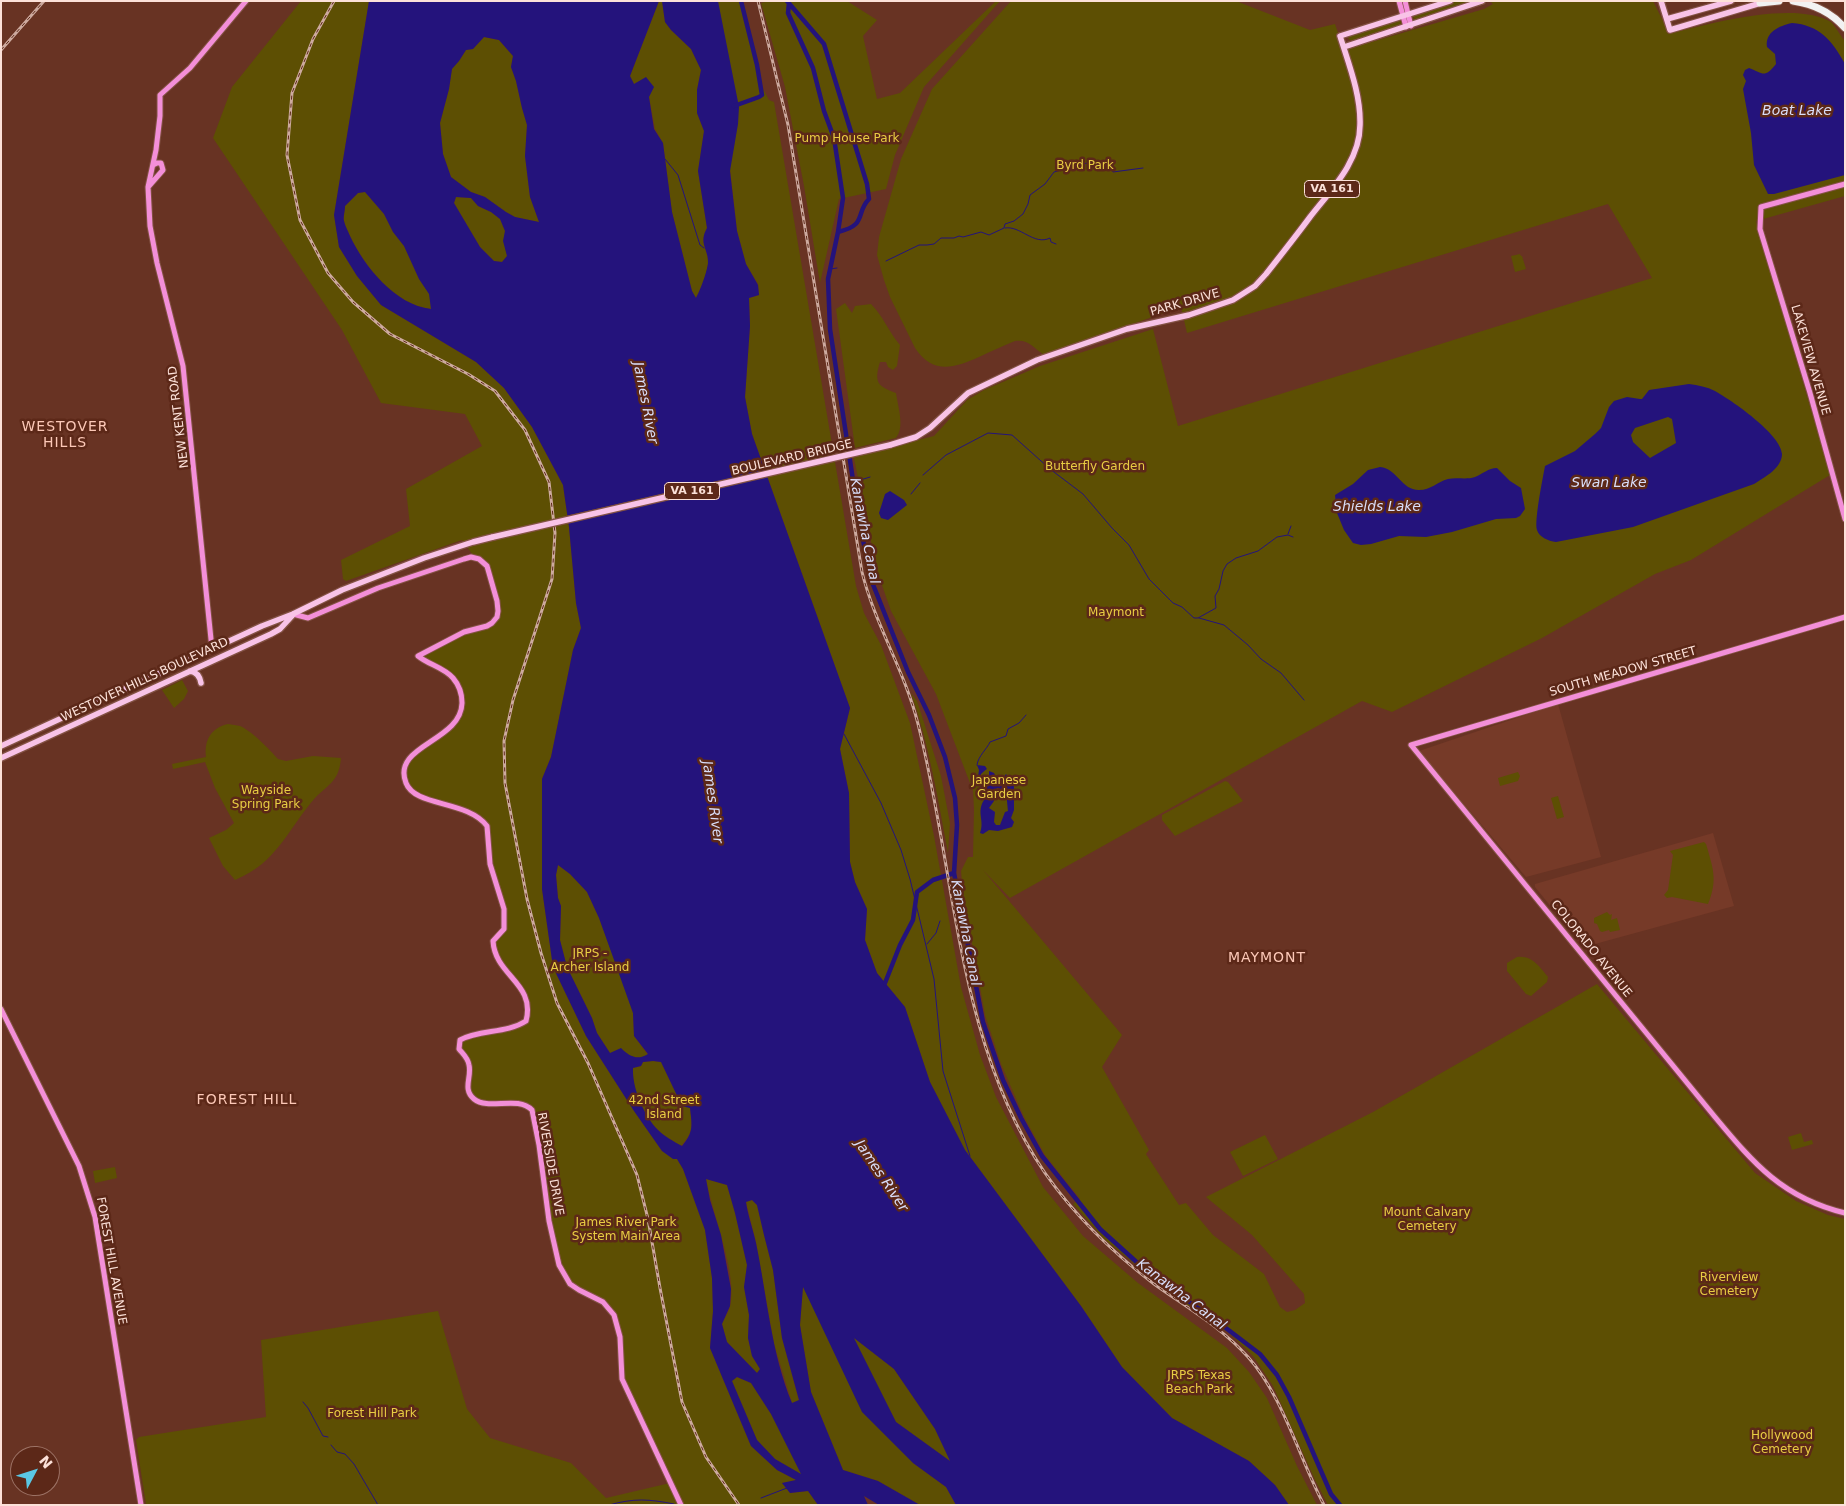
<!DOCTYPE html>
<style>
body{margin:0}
#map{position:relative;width:1846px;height:1506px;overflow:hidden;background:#683323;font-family:"DejaVu Sans",sans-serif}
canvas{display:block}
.frame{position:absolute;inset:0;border:2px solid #fce1d9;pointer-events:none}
.north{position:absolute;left:10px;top:1446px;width:50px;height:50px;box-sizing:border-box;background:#5c2818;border:1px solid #9c7265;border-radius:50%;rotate:50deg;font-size:14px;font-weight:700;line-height:20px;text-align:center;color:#fce1d9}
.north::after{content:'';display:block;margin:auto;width:18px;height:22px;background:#5ac8e5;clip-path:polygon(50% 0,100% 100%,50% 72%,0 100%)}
</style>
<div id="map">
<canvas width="1846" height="1506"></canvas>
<div class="frame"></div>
<div class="north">N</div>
</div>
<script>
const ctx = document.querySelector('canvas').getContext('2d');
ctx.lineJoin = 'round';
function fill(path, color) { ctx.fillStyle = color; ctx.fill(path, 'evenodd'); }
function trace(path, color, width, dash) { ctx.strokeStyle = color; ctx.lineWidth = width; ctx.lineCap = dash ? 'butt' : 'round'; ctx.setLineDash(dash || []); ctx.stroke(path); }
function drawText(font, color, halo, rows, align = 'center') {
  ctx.font = font + ' "DejaVu Sans",sans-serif'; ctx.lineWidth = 5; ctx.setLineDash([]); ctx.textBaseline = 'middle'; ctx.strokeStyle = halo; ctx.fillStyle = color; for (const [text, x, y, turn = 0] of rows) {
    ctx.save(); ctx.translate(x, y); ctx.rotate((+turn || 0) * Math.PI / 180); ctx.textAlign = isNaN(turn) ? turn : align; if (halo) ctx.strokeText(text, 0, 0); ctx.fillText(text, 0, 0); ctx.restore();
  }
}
const built = new Path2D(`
 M1558,704L1601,857L1526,877L1419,751Z
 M1713,833L1734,906L1584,947L1535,887V884Z`);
const green = new Path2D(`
 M301,1H369L334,215L339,247L357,276L381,305L476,362L504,388L532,427L563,485L569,527L576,603L581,628L573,650L551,757L542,779V889L553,967L586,1036L634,1111L662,1151L677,1159L683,1169L705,1230L712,1278L713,1311L710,1348L751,1446L777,1470L797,1480L782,1483L790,1493L808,1491L818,1505H146L136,1440L139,1437L266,1417L261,1340L438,1311L467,1409L490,1438L571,1463L606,1498L670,1483L622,1379L620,1337L611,1310L570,1284L559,1265L533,1114L528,1106L483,1103L470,1094V1066L459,1049L460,1040L518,1026L526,1021C534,992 513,984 500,964C496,958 495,948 493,941L504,929V909L490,864L488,830L476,815L421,798L405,782L407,760L453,725L462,701L455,681L418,656L459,635L487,626L497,614L489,571L475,558L462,540L346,581L343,579L341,560L410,526L406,489L482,446L465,414L381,403L342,330L213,138L232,87Z
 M659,1H662L665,22L671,30L691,49L701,70L697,90V113L704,131L698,171L707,228C698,245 709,249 708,264C707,274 701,289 695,299L692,291L672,212L663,143L655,129L649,97L640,81L634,84L630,76Z
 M715,1H741L761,85L769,100L774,102L856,586L864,613L881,645L910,723L934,836L961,987L980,1055L996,1097L1043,1187L1083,1236L1138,1283L1227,1348L1249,1372L1267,1398L1297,1466L1317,1505H1289L1275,1485L1249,1461L1172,1418L1122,1367L1081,1306L965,1150L930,1082L905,1007L877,973L865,940L867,909L855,882L850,862L849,793L840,749L850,708L752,434L745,397L750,326L749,298L759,295L758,284L746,264L737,231L730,169Z
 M769,1H847L877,20L863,36L877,99L900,93L996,1H1000L924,87L895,155L886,189L839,199L820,283L804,186L785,87L761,3Z
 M1011,1H1236L1310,30L1335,24L1344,50L1484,9L1493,4L1490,1H1653L1664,23H1665L1668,34C1709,24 1794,0 1831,22C1836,27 1840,35 1845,41V196L1756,221L1830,475L1691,560L1655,574L1542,638L1392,712L1362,701L1010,898L983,870L1122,1035L1102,1067L1149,1150L1146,1154L1179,1205L1186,1203L1213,1235L1264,1274L1280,1307L1287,1312L1295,1310L1305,1303L1304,1294L1252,1235L1206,1197L1373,1112L1597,984L1755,1173L1796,1201L1828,1215L1845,1219V1505H1328L1315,1480L1273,1386L1253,1356L1229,1333L1170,1293L1104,1239L1073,1204L1080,1199L1045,1155L1024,1117L1001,1064L985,1015L963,894L961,871L968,857H973L974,809L973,791L936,694L891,611L877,571L853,454L898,445L934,436L967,400L984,390L1040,366L1153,329L1178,426L1652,278L1608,204L1187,333L1181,307L1044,355C1034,348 1028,339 1015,341C1003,346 991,351 979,357C954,368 933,375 915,348L890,297L884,280L877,255L879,237L901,159L932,89Z
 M1456,1H1472L1415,20L1413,17L1415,15Z
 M1399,20L1402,22L1401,26L1353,41L1348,39L1350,35Z
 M484,37L499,40L513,56L511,67L516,81L522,108L527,125L525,156L530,197L539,222L515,217L506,212L485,197L471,192L451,177L443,154L440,123L449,89L452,68L459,61L466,50L473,49Z
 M365,192L384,214L393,232L404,246L419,279L430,294L431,309C395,305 365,267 350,236C348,231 345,226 344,221C343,217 345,211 345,206L358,193Z
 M456,197L471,198L478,206L491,212L500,219L505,231L504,241L507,256L502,262L494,261L480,247L454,203Z
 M1520,254L1521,256H1522L1526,269L1515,272L1511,256Z
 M845,303L852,313L855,306L871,304C884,317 888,331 900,345L897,366L893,370L888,367L886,362H880C874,382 877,386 896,393C898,407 905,427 896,438L855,448L836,309Z
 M182,680L188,691L184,699L174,708L162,690Z
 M911,693L917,701L921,713L941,776L950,823L948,853C938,799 929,745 911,693Z
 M228,724C232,725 237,725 240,726C252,731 270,750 278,759L286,761L313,756L341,758C339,781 330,783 315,798C288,829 277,863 235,880L223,866L209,838L226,830L234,823L215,788L205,762L173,769L172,764L206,757C204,740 211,728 228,724Z
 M1518,772L1520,776L1518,781L1500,786L1498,778Z
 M1225,781L1228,782L1243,801L1175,836L1162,820V815Z
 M1558,796L1564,817L1557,819L1551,798Z
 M1704,842L1706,844C1713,868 1718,880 1708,904L1672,897L1667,898L1664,895L1668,890L1673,855L1670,851Z
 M558,865L570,874L587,892L599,918L625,987L633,1013L634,1036L648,1055L641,1058L610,1053L597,1033L592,1018L567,967L560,940L561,906L558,898L556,875Z
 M1607,912L1610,915L1612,914L1611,920L1617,918L1620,930L1610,932L1609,930L1602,932L1600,931L1597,924L1594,923V918Z
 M1517,957C1532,955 1540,967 1548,977L1547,982L1531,996L1526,994L1507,971V963Z
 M653,1061L661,1062L682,1106L690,1108C692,1126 694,1132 681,1146C673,1141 665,1137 658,1130C644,1116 632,1088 632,1068L641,1066L643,1062Z
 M1801,1133L1804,1142L1812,1140L1813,1144L1792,1150L1788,1137Z
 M1265,1135L1278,1159L1243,1176L1230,1152Z
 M115,1167L117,1178L95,1183L93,1171Z
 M706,1179L727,1185L735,1213L747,1265L744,1287L749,1315L748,1338L752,1356L760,1369L757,1373L727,1342L722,1324C724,1319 728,1313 730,1307C738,1274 712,1213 706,1179Z
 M752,1200L757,1205L764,1235L773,1270L782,1338L799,1401L792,1403L774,1344L756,1242L746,1202Z
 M803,1286L815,1311L913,1463L946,1487L956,1505H920L878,1481L843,1470L811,1392L800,1325Z
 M853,1337L894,1369L935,1429L951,1462L896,1422Z
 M737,1377L751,1383L771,1414L802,1475L775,1459L757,1440L732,1381Z`);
const water = new Path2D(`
 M369,1H659L630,76L634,84L646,77L654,87L649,97L654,129L663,143L672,212L692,291L696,298C700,291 707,272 708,263C709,249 698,244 707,228L698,171L704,131L697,113V90L701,70L691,49L671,30L665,22L662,1H718L739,107L738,124L730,171L737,231L746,264L758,285L759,295L749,298L750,326L745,397L752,434L850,708L840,749L849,793L850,862L855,882L867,909L865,940L877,973L905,1007L930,1082L965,1150L1081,1306L1122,1367L1172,1418L1249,1461L1275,1485L1289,1505H956L946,1487L913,1463L862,1412L803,1287L800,1325L811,1392L843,1470L878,1481L920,1505H879L864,1496L868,1505H818L808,1491L790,1493L782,1483L796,1480L777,1470L751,1446L710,1348L713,1311L712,1278L705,1230L683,1169L677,1159H673L662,1151L634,1111L586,1036L553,967L542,889V779L551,757L573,650L581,628L576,603L569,527L563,485L532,427L504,388L476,362L381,305L357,276L339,247L334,215ZM484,37L499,40L513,56L511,67L516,81L522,108L527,125L525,156L530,197L539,222L515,217L506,212L485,197L471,192L451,177L443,154L440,123L449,89L452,69L459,61L466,50L473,49ZM365,192L384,214L393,232L404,246L419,279L429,294L431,309C395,305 364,266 350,236C348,231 345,226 344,221C343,217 345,211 345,206L358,193ZM456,197L471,198L478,206L491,212L500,219L505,231L503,241L507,256L502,262L494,261L480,247L454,203ZM558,865L570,874L587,892L599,918L633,1013L634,1036L648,1054C637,1061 629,1056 621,1048L610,1053L597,1033L592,1018L567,967L560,940L561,906L558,898L556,875ZM653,1061L661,1062L682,1106L690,1108C692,1125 694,1132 682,1146C673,1141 665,1137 658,1130C644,1116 632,1088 633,1068L641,1066L643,1062ZM706,1179L727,1185L735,1213L747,1265L744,1287L749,1315L748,1338L752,1356L760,1369L757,1373L727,1342L722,1324L730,1306L731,1289L721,1235L710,1200ZM752,1200L757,1205L764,1235L773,1270L782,1338L799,1400L792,1403C771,1352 767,1296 756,1243C753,1229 748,1216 746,1202ZM854,1338L894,1369L935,1429L950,1461L896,1422ZM737,1377L751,1383L771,1414L801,1474L775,1459L757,1440L732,1381Z
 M1792,23C1819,25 1832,40 1845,64V175L1774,194H1768L1754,165L1751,133L1743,89L1746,81L1743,75L1745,70L1749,68C1763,73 1764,79 1776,64L1775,54L1767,47C1765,32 1779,26 1792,23Z
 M1689,384C1698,385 1707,387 1715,391C1731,400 1781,434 1782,454C1782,468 1765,477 1754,484L1633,527L1556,542C1548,541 1539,537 1537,530C1534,521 1543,477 1545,466L1575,451L1595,434L1601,428L1609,407L1614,401L1627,397L1640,399H1642L1649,390ZM1668,417L1672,419L1676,443L1650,458L1633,442L1631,435L1635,428Z
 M1380,467C1398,469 1401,490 1419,490C1431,490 1437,482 1448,479C1457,477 1466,480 1475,477C1483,474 1488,468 1497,468L1510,481L1521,488L1525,509L1520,516L1516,518L1496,519L1452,532L1426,537L1399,536L1371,544L1361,545L1353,543L1344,530L1337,513L1335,495L1353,484L1368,470Z
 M890,491L904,500L907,505L888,520L881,518L879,513L885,494Z
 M977,765L985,766L987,769C979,775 978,776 986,785L989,783V771L994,773L999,783L1004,782V777L1006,774L1009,778L1005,782L1007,786H1014V810L1011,818L1014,822L1012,827L998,831L989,830L983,834L980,833C985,820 976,813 984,800L978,777L979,770ZM997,788L1006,790C1006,792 1008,809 1008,811L1005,812L1000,825H996L994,822L995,812L989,808L994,801L995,791Z`);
const pier = new Path2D(`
 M767,470L769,476L566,522L565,516Z`);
const stream = new Path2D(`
 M665,159L678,175L700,245L704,248
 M1005,228C1020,225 1034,246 1050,238L1051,242L1056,244
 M886,261L919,245H927L934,244L941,238H954L959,236L963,237L981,232L989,235L1004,228L1005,224L1014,221L1023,214L1028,204L1030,195L1045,184L1054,172L1091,162L1109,167L1113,172L1143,168
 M830,269L837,268
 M923,475L946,455L988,433L1012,435L1050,469L1083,494L1112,528L1129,545L1149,579L1173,603L1182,607L1194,618H1198L1216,608L1215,596L1219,589L1223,571L1227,564L1236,558L1258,551L1277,537L1288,535L1293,537
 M854,482L870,477
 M911,494L920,483
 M1288,534L1291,526
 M1199,618L1224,625L1248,645L1261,659L1281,673L1304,700
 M844,734L881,803L901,850L910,879L934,979L943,1071L970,1156
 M977,765C978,756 987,749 990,742L1006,736L1008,729L1019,723L1026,715
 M927,944L936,933L940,921
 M303,1402L308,1408L323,1436L328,1437
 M331,1445L337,1452L345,1454L354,1464L378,1505
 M761,1498L787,1488
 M609,1505C634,1498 649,1499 674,1504`);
const canal = new Path2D(`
 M787,1L824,44L867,184L869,199C855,213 868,225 838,232L828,279L830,329L860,526L872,582L908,672L929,715L945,757L955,798L957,825L954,873L983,1022L1003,1080L1021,1118L1042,1156L1100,1229L1152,1276L1214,1319L1260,1354L1277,1375L1289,1397L1331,1494L1340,1505
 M789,3L788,13L813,68L824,111L834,138L843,198L838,232
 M734,106L759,97L762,95L757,65L741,1
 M885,983L900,945L913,920L917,892L933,880L954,873`);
const secondary = new Path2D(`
 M1399,1L1406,27
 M1405,1L1411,26
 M1845,184L1761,207L1760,229L1810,393L1845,519
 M149,186L163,170L161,163H157L153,165
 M293,614L308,618L378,588L464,559L471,557L479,559L487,566L497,601L498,611L497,617L492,623L487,626L464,632L418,656C429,665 443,667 453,678C459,685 462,694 462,703C461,742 391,745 406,783C415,807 467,800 487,826L490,864L504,909V929L493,941C495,976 536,983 526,1021C506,1034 480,1029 460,1040L459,1049C463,1054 468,1058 469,1065C472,1077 462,1089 474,1099C489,1111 517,1095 532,1110L539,1145L549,1221L559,1265L570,1284L579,1290L603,1302L614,1315L620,1337L622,1379L681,1505
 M1845,617L1411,745L1715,1117C1754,1164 1783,1198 1845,1213
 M212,649L183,366L157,263L150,226L148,187L156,150L160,116V95L190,68L246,1
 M1,1009L79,1166L95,1217L141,1505`);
const primary = new Path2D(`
 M1661,1L1670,30L1764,2
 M1667,19L1731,1
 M1344,47L1482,1
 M890,445L916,437L930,428L968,393L1037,360L1127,329L1189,315L1233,300L1255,286L1266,274C1281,255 1296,236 1310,217C1331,190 1360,161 1360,125C1361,95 1349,65 1340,36L1450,1
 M190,671C197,672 200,677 201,683
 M1,746L262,626L293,614L342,590L424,558L473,542L493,537
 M1,758L271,634L280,629L292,616`);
const highway = new Path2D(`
 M1793,1C1814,4 1831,12 1845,28
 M1760,3L1779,1`);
const rail = new Path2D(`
 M334,1L313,39L292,93L287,155L300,220L328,273L353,302L390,334L468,374L495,391L525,430L549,482L555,533L552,579L513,700L504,741L505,783L527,899L541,953L557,1003L588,1063L637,1175L648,1219L660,1288L682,1402L706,1457L739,1505
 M758,1L788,125L862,572C875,625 905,671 918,724C956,873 956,1042 1045,1173C1075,1216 1112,1252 1154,1284C1186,1307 1221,1327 1248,1357C1283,1396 1299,1458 1324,1505
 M1,50L44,1`);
const primaryBridge = new Path2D(`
 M493,537L890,445`);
const shields = [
 [1332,189,55],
 [692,491,55]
];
const shieldNames = [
 ["VA 161",1332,189],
 ["VA 161",692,491]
];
const parkNames = [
 ["Pump House Park",847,139],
 ["Byrd Park",1085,166],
 ["Butterfly Garden",1095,467],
 ["Maymont",1116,613],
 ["Japanese",999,781],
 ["Garden",999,795],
 ["Wayside",266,791],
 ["Spring Park",266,805],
 ["JRPS -",590,954],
 ["Archer Island",590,968],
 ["42nd Street",664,1101],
 ["Island",664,1115],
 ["Mount Calvary",1427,1213],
 ["Cemetery",1427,1227],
 ["James River Park",626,1223],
 ["System Main Area",626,1237],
 ["Riverview",1729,1278],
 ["Cemetery",1729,1292],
 ["JRPS Texas",1199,1376],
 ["Beach Park",1199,1390],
 ["Forest Hill Park",372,1414],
 ["Hollywood",1782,1436],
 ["Cemetery",1782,1450]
];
const streetNames = [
 ["PARK DRIVE",1185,303,-16],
 ["LAKEVIEW AVENUE",1810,360,74],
 ["NEW KENT ROAD",179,417,-97],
 ["BOULEVARD BRIDGE",792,458,-13],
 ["SOUTH MEADOW STREET",1623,672,-16],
 ["WESTOVER HILLS BOULEVARD",145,680,-25],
 ["COLORADO AVENUE",1591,949,51],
 ["RIVERSIDE DRIVE",550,1164,80],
 ["FOREST HILL AVENUE",111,1261,80]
];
const waterNames = [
 ["Boat Lake",1797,111],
 ["James River",645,403,79],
 ["Swan Lake",1609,483],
 ["Shields Lake",1377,507],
 ["Kanawha Canal",864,531,79],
 ["James River",712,802,82],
 ["Kanawha Canal",965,933,79],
 ["James River",881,1176,56],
 ["Kanawha Canal",1181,1295,37]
];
const neighbourhoodNames = [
 ["WESTOVER",65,427],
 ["HILLS",65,443],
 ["MAYMONT",1267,958],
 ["FOREST HILL",247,1100]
];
fill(built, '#763a28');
fill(green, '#5d4f03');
fill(water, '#24137c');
fill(pier, '#683323');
trace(stream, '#24137c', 1);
trace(canal, '#24137c', 4.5);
trace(secondary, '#835244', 7);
trace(primary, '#835244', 8);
trace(highway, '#835244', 9);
trace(secondary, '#f38fd8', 5);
trace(primary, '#f8c3e7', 5.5);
trace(highway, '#f2f2f2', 7);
trace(rail, '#cdaa9f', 3);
trace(rail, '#5c2818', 1, [4]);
trace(primaryBridge, '#835244', 8, []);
trace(primaryBridge, '#f8c3e7', 5.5);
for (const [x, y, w] of shields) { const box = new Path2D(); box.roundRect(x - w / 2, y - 8.5, w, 17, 4); ctx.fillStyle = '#5c2818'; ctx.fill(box); trace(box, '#fce1d9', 1); }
drawText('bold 11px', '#fce1d9', null, shieldNames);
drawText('12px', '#e8cd43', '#5c2818', parkNames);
drawText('12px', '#fce1d9', '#5c2818', streetNames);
drawText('italic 14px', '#d9defa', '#5c2818', waterNames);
ctx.letterSpacing = '1px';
drawText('14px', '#fcc8b7', '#5c2818', neighbourhoodNames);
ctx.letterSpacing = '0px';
</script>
